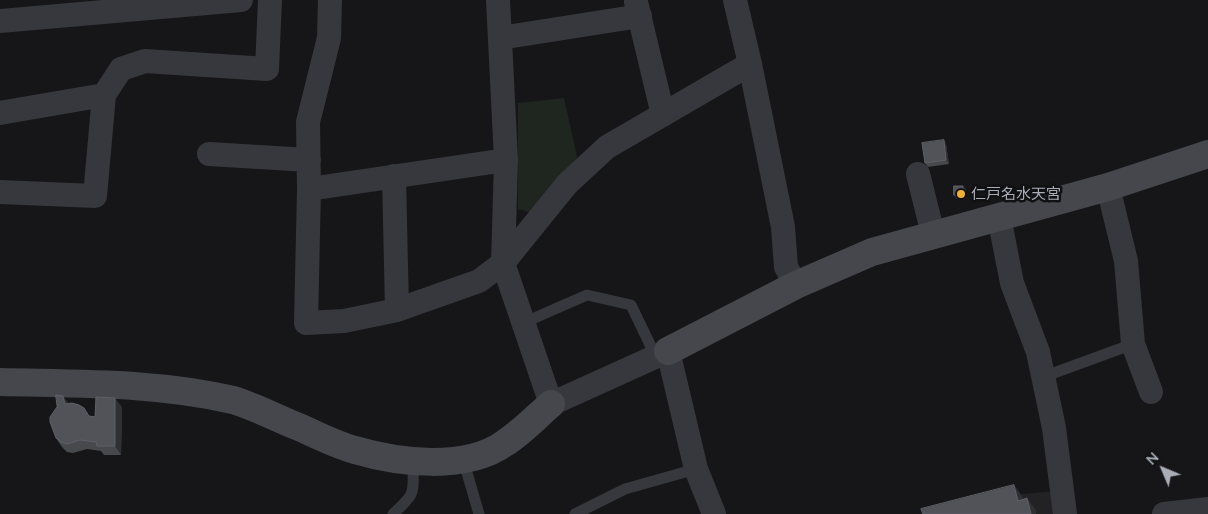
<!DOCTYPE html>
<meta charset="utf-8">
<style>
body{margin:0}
#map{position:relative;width:1208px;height:514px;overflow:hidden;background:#161618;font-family:Lato,sans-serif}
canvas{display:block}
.north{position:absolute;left:1138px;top:444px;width:50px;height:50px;-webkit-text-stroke:4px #111113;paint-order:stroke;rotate:315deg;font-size:14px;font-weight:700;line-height:20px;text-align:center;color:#a8adb8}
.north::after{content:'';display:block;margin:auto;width:18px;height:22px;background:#a8adb8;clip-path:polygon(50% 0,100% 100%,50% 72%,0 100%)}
</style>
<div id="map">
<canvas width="1208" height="514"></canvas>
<div class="north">N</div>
</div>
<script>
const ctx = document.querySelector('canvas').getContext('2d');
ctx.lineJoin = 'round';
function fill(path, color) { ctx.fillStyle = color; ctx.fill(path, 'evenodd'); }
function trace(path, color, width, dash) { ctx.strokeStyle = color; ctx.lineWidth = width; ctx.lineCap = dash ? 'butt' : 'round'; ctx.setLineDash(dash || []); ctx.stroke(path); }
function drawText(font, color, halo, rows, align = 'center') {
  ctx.font = font + ' Lato,"Noto Sans JP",sans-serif'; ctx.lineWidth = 5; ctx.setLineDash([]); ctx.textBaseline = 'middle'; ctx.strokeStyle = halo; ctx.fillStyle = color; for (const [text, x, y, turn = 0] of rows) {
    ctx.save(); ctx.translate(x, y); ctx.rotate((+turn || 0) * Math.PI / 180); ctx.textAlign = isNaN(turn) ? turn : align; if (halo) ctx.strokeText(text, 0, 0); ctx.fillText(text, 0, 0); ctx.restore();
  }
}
const built = new Path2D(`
 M1056,491L1061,514H938L1022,494Z`);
const green = new Path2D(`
 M564,98L578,161L535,214L518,209V103Z`);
const lane = new Path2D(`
 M523,323L587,295L631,305L656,357
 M1043,377L1133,344
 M463,459L479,514
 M393,514C417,492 413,494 413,462
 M575,514L625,489L696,469`);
const street = new Path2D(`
 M330,0L329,38L308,122L309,189L306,323L344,321L397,310L479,281L503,263L567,184L607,147L750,64
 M498,0L506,160L503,263L551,404L668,351L696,469L714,514
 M735,0L750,64L783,227L786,267L796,285
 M636,2L663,115
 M0,21L241,0
 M500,38L640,16
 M0,113L104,95
 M209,154L309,160
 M918,174L933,234
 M394,176L397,310
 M1108,187L1126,261L1133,344L1151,392
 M309,189L506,160
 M0,192L95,196L104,95L121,69L145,61L267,69L270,0
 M999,217L1012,283L1038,352L1054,428L1065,514
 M1164,514L1208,509`);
const secondary = new Path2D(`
 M668,351L796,285L872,252L1108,187L1208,154
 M0,382C78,384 156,382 233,400C254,406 278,419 299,427C317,435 336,445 355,450C399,463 466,471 505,443C522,432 536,417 551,404`);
const wall = new Path2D(`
 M946,144L949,164L928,167L925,163Z
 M966,189V198L957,199L954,195Z
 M69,404L89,416L95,417L122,407L121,455H104L101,451L87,449L73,453L67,452L62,447L56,438Z`);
const shadedWall = new Path2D(`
 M944,140L946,144L949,164L946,160Z
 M963,186L966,189V198L963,195Z
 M63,396L70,405L65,404Z
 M115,398L122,407L121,455L115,446Z
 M1014,485L1022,496L1026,512L1018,501Z
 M1027,498L1036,510V514H1031Z`);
const building = new Path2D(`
 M944,140L946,160L925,163L922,143Z
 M954,186H963V195H954Z
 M56,395L63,396L65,404L72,403L79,405L84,408L89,416L95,417L96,397L115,398V446H97L96,442L80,440L67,444L61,442L56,438L50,422V417L57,407Z
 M1014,485L1018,501L1027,498L1031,514H923L921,509Z`);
const markers = [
 [961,194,5,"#f2b134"]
];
const poiNames = [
 ["仁戸名水天宮",971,194]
];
fill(built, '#222225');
fill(green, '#1e261f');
trace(lane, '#37383d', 11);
trace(street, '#37383d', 24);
trace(secondary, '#45474d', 28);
fill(wall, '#47494d');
fill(shadedWall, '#2f3033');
fill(building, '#525359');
trace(building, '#5f6168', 1);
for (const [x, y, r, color] of markers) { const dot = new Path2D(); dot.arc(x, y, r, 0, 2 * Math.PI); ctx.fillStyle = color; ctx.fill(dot); trace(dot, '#111113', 2); }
drawText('15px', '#a8adb8', '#111113', poiNames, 'left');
</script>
